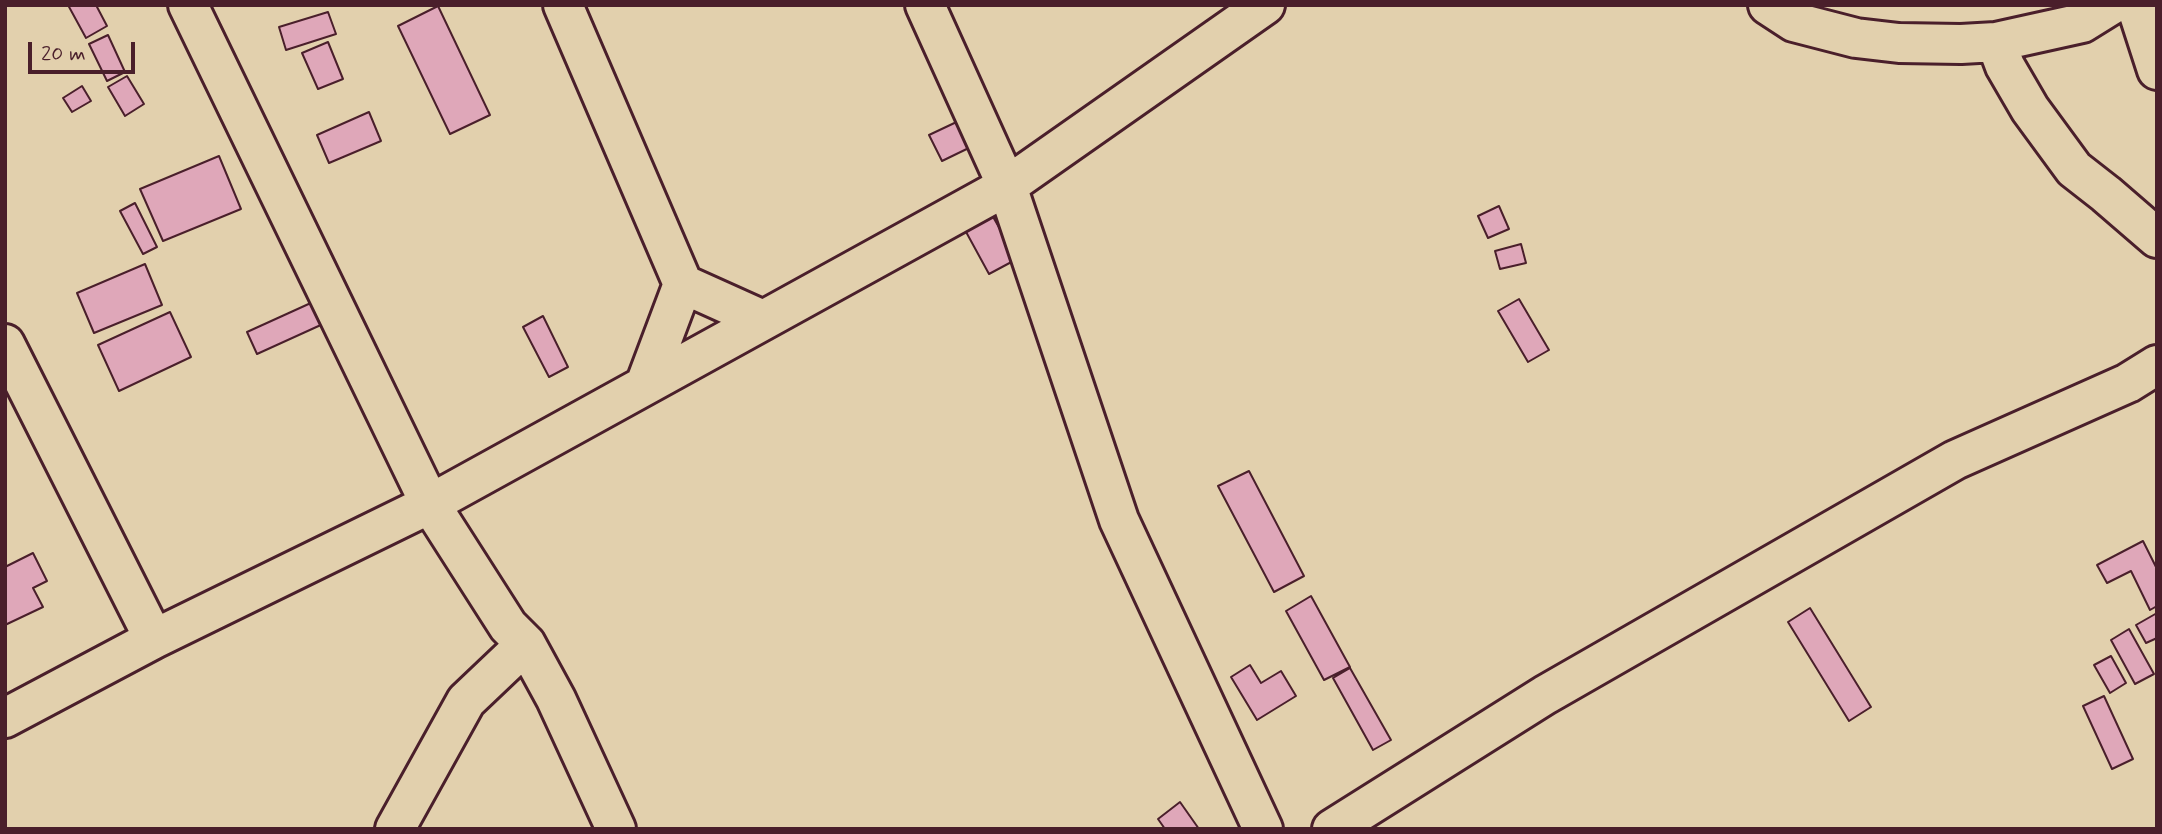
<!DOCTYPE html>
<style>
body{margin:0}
#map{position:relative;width:2162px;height:834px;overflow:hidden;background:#e2d0ad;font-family:Mynerve,sans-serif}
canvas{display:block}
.frame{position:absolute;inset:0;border:7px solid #4a1f2b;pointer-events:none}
.scale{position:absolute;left:28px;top:42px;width:107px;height:32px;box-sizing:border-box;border:4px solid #4a1f2b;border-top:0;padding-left:9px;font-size:21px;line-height:24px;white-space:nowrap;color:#4a1f2b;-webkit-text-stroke:5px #e2d0ad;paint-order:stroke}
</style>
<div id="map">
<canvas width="2162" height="834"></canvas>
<div class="frame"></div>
<div class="scale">20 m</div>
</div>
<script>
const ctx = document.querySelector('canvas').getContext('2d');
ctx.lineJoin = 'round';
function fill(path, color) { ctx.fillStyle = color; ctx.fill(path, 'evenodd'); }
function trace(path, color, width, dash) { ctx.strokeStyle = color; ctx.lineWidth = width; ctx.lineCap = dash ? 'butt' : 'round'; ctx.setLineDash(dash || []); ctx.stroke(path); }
const building = new Path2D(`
 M68,5H96L107,26L86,38Z
 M438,6L490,115L450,134L398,26Z
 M328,12L336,34L286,50L279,27Z
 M108,35L125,72L107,81L89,44Z
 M328,42L343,79L318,89L302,53Z
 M127,76L144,104L125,116L108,87Z
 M82,86L91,101L72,112L63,98Z
 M369,112L381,141L329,163L317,135Z
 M965,118L977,144L942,161L929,135Z
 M219,156L241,209L163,241L140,189Z
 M135,203L157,247L143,254L120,211Z
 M1499,206L1509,229L1488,238L1478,216Z
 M992,215L1017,259L989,274L965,230Z
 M1521,244L1526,263L1500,269L1495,251Z
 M145,264L162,305L94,333L77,293Z
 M1519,299L1549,350L1528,362L1498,311Z
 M313,302L323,324L257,354L247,332Z
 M170,312L191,357L119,391L98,345Z
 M543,316L568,367L549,377L523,327Z
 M1249,471L1304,576L1274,592L1218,486Z
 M2143,541L2157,569V606L2150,610L2131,571L2107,583L2097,565Z
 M33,553L47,581L33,588L43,607L5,625V567Z
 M1311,596L1350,667L1324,680L1286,611Z
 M1810,608L1871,707L1849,721L1788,622Z
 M2157,613V638L2146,643L2136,625Z
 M2129,629L2154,674L2135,684L2111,640Z
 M2111,656L2126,683L2110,693L2094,665Z
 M1250,665L1261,683L1281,671L1296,696L1257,720L1231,677Z
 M1350,668L1391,740L1373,750L1333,678Z
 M2104,696L2133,759L2112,769L2083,706Z
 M1180,802L1199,829H1165L1158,819Z`);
const minor = new Path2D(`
 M188,5L430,504L508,626L526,644L556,699L616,829
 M563,5L683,284L645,385
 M925,5L1007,186L1119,520L1263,829
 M1768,5L1794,22L1856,38L1899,43L1961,44L1996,42L2082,23L2111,5
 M2136,5L2157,70
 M1996,42L2005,66L2030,109L2074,169L2106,194L2157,238
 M683,284L763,320
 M5,344L154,639
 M5,718L154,639L430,504L1007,186L1265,5
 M395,829L466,701L526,644
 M1332,829L1545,695L1955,460L2128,383L2157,365`);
fill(building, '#dfa7b9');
trace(building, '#4a1f2b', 2);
trace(minor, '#4a1f2b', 44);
trace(minor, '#e2d0ad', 38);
</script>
